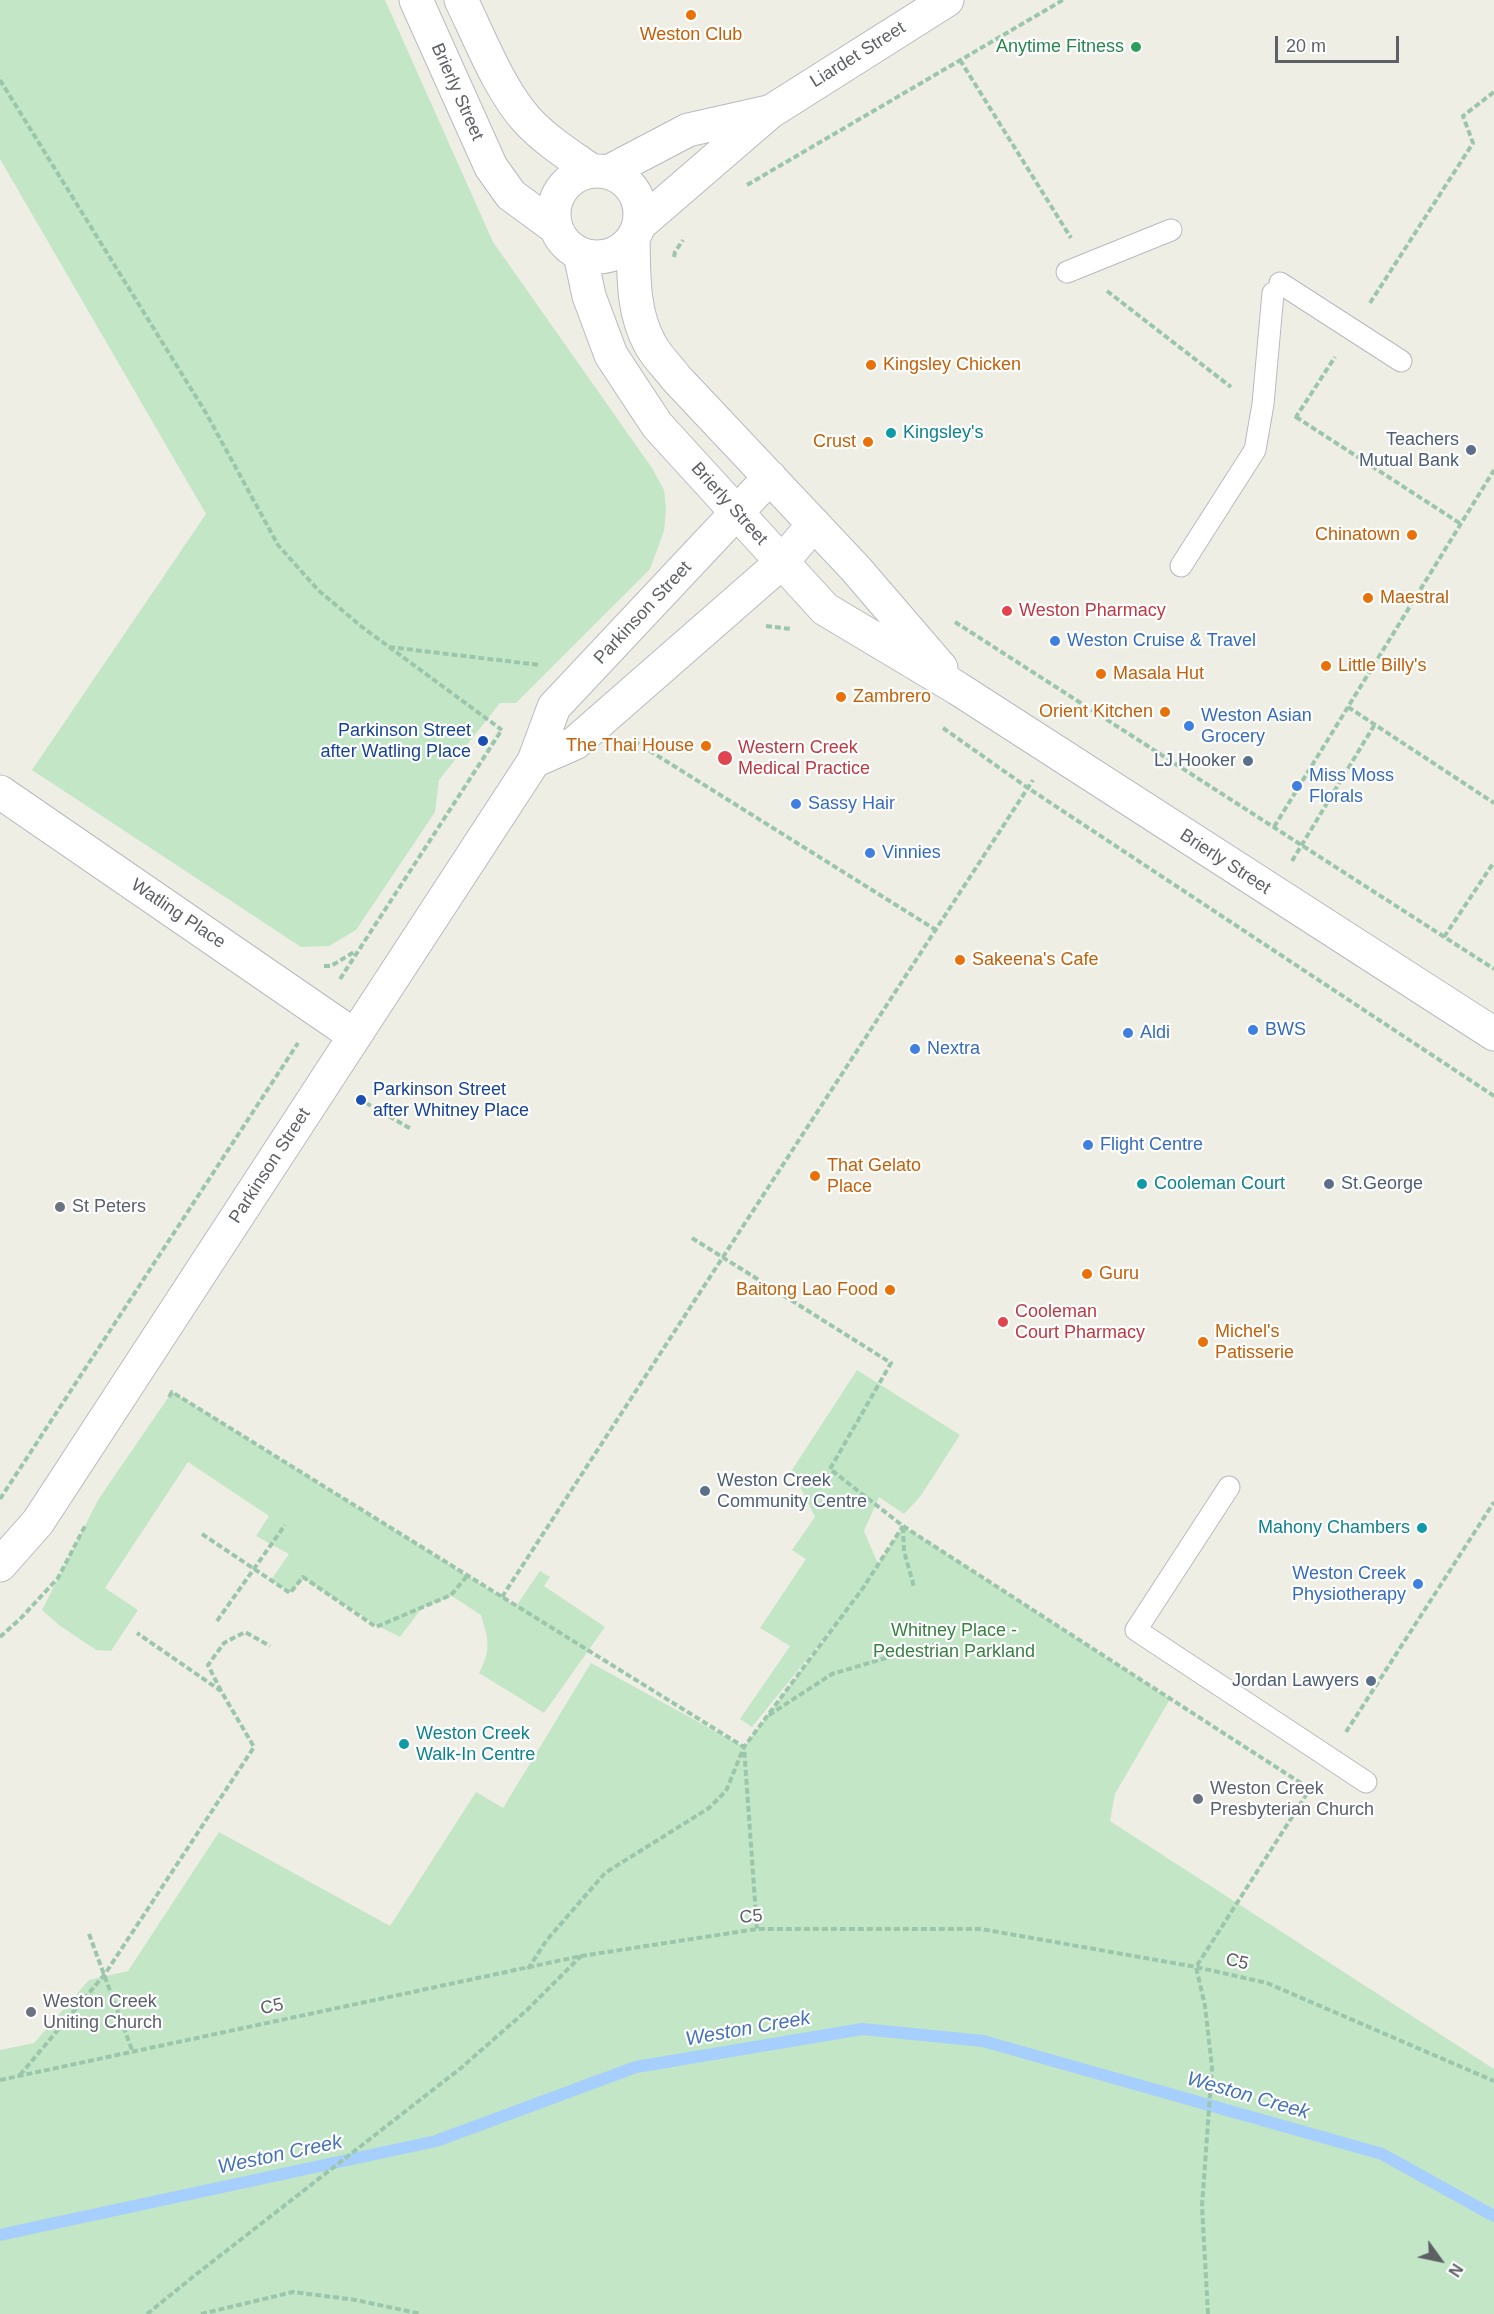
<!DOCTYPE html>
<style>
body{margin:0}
#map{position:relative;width:1494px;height:2314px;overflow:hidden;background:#efeee5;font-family:Arial,sans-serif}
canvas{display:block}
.north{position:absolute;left:1410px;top:2230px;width:60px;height:60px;-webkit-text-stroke:4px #fff;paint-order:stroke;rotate:123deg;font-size:16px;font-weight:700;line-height:24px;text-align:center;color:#5d6065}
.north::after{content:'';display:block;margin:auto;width:21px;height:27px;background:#5d6065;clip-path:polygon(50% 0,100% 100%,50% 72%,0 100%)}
.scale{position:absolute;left:1275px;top:36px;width:124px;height:27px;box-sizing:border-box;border:3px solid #5d6065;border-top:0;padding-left:8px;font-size:18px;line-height:21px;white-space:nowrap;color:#5d6065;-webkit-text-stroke:4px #fff;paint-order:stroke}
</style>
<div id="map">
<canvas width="1494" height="2314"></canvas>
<div class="north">N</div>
<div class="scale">20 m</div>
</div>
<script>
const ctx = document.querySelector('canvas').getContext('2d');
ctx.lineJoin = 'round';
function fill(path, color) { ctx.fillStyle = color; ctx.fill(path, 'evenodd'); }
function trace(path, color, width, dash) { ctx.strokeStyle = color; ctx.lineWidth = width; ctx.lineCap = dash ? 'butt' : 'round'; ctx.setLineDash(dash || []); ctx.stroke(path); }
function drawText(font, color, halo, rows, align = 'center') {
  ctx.font = font + ' Arial,sans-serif'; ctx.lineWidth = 4.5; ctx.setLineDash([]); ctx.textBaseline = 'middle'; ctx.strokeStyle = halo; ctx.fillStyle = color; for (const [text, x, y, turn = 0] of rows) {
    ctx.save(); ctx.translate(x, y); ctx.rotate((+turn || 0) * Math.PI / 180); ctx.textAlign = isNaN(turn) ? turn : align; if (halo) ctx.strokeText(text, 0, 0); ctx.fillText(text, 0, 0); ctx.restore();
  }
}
const green = new Path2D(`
 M0,0H385L493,242L652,468L664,490L666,509L664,531L650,569L516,703H500L439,780L435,812L356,930L329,946L301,947L32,770L206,514L0,159Z
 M857,1370L960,1435L920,1497L904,1514L879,1497L864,1531L878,1564L903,1526L1170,1699L1115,1794L1110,1821L1494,2069V2314H0V2050L34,2043L89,1980L128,1971L219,1832L390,1926L476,1792L503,1808L591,1663L744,1747L841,1617L752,1727L740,1719L790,1646L760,1628L806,1559L792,1550L815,1517L792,1470Z
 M172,1392L516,1606L540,1571L550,1577L544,1586L605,1627L544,1713L479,1673C492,1649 488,1639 481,1615L452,1596L422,1608L400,1637L378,1626L303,1578L290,1593L271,1580L289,1554L256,1536L269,1516L188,1462L105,1588L138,1610L111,1651L96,1650L59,1625L42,1610L98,1500Z`);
const stream = new Path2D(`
 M0,2235L436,2141L636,2067L862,2029L983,2041L1382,2154L1494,2216`);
const path = new Path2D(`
 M960,60L1071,238
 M0,80L206,413L278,545L318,590L362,627L502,730
 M747,185L1063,0
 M674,257L675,252L683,240
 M1107,291L1231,387
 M1370,303L1473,143L1463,116L1494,92
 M1295,416L1296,417L1335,357
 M1296,417L1461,524
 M955,622L1494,969
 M766,626L791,629
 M389,647L540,665
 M1348,707L1494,803
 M1073,718L1083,704
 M943,728L1028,788L1494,1096
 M634,741L936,930
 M1274,827L1494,470
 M1292,861L1375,724
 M1444,937L1494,862
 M324,966H331L354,952
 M340,979L501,731
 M363,1097L361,1100L411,1129
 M692,1238L891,1363L830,1469L903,1526L1310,1789
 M169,1397L172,1392L744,1747L757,1929
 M0,1499L298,1043
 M903,1527L904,1551L914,1587
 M202,1534L290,1593L303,1577L376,1627L451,1595L467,1576
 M502,1597L1033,780
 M217,1621L285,1525
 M0,1637L21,1618L58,1578L85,1526
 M221,1691L208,1665L224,1643L245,1632L270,1646
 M769,1715L832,1674L889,1657
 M1346,1732L1494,1502
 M89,1934L132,2050
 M528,1969L546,1941L605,1873L709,1808L726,1791L744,1747L863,1588L903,1526
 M20,2075L105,1974L254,1747L221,1691L137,1633
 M0,2080L581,1956L757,1929H981L1196,1967L1267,1983L1494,2081
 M147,2314L194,2276L461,2068L527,2010L581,1956
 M201,2314L293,2292L356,2300L421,2314
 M1208,2314L1202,2206L1212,2067L1205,2006L1196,1967L1310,1789`);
const lane = new Path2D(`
 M1067,272L1171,230
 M1280,283L1401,361
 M1181,566L1255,450L1263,404L1273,293
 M1229,1487L1136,1630L1366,1782`);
const street = new Path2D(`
 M416,0L491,167L511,195L556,228
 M461,0C480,38 498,87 526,119C545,140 569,155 592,171
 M554 214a43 43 0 1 1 86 0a43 43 0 1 1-86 0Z
 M608,172L688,130L768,112
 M639,225L770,112L947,0
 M633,238C634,275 632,311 650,344C656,356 668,367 676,378L855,568L941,668
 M580,254L589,296L611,355L657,425L825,609L957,688L1494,1034
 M534,761L575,743L782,562L814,524
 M0,792L355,1036
 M0,1565L38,1522L534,761L554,707L770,477`);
const markers = [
 [691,15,6,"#e8710a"],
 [1136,47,6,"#2e9e5b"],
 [871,365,6,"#e8710a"],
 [891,433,6,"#0f9aa8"],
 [868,442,6,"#e8710a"],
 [1471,450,6,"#5c6f8a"],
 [1412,535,6,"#e8710a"],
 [1368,598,6,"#e8710a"],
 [1007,611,6,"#e0444e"],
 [1055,641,6,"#3f7fe0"],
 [1326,666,6,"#e8710a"],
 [1101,674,6,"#e8710a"],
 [841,697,6,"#e8710a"],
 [1165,712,6,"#e8710a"],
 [1189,726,6,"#3f7fe0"],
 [483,741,6,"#1a4fb4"],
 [706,746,6,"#e8710a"],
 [725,758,8,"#e0444e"],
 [1248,761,6,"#5c6f8a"],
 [1297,786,6,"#3f7fe0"],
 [796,804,6,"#3f7fe0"],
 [870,853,6,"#3f7fe0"],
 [960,960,6,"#e8710a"],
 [1253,1030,6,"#3f7fe0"],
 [1128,1033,6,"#3f7fe0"],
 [915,1049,6,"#3f7fe0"],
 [361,1100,6,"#1a4fb4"],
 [1088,1145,6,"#3f7fe0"],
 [815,1176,6,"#e8710a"],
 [1142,1184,6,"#0f9aa8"],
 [1329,1184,6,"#5c6f8a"],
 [60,1207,6,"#6b7280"],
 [1087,1274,6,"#e8710a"],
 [890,1290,6,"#e8710a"],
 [1003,1322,6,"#e0444e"],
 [1203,1342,6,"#e8710a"],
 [705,1491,6,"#5c6f8a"],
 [1422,1528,6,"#0f9aa8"],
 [1418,1584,6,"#3f7fe0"],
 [1371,1681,6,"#5c6f8a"],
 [404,1744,6,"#0f9aa8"],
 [1198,1799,6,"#6b7280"],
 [31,2012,6,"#6b7280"]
];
const foodNames = [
 ["Weston Club",691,35,"center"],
 ["Kingsley Chicken",883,365],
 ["Crust",856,442,"right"],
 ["Chinatown",1400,535,"right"],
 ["Maestral",1380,598],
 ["Little Billy's",1338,666],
 ["Masala Hut",1113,674],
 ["Zambrero",853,697],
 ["Orient Kitchen",1153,712,"right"],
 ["The Thai House",694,746,"right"],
 ["Sakeena's Cafe",972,960],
 ["That Gelato",827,1166],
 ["Place",827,1187],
 ["Guru",1099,1274],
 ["Baitong Lao Food",878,1290,"right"],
 ["Michel's",1215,1332],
 ["Patisserie",1215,1353]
];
const leisureNames = [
 ["Anytime Fitness",1124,47]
];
const streetNames = [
 ["Liardet Street",858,55,-32],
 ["Brierly Street",457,92,66],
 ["Brierly Street",729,504,48],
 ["Parkinson Street",643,613,-47],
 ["Brierly Street",1225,862,33],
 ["Watling Place",178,914,34],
 ["Parkinson Street",270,1166,-57],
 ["C5",751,1917,-5],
 ["C5",1237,1962,13],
 ["C5",272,2007,-12]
];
const cultureNames = [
 ["Kingsley's",903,433],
 ["Cooleman Court",1154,1184],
 ["Mahony Chambers",1410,1528,"right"],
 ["Weston Creek",416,1734],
 ["Walk-In Centre",416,1755]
];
const serviceNames = [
 ["Teachers",1459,440],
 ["Mutual Bank",1459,461],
 ["LJ Hooker",1236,761],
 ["St.George",1341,1184,"left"],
 ["Weston Creek",717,1481,"left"],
 ["Community Centre",717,1502,"left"],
 ["Jordan Lawyers",1359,1681]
];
const healthNames = [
 ["Weston Pharmacy",1019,611],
 ["Western Creek",738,748],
 ["Medical Practice",738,769],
 ["Cooleman",1015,1312],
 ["Court Pharmacy",1015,1333]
];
const shopNames = [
 ["Weston Cruise & Travel",1067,641],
 ["Weston Asian",1201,716],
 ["Grocery",1201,737],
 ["Miss Moss",1309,776],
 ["Florals",1309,797],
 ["Sassy Hair",808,804],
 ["Vinnies",882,853],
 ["BWS",1265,1030],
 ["Aldi",1140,1033],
 ["Nextra",927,1049],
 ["Flight Centre",1100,1145],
 ["Weston Creek",1406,1574,"right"],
 ["Physiotherapy",1406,1595,"right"]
];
const transitNames = [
 ["Parkinson Street",471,731],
 ["after Watling Place",471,752],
 ["Parkinson Street",373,1090,"left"],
 ["after Whitney Place",373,1111,"left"]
];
const worshipNames = [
 ["St Peters",72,1207],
 ["Weston Creek",1210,1789],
 ["Presbyterian Church",1210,1810],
 ["Weston Creek",43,2002],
 ["Uniting Church",43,2023]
];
const parkNames = [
 ["Whitney Place -",954,1631],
 ["Pedestrian Parkland",954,1652]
];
const waterNames = [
 ["Weston Creek",748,2029,-10],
 ["Weston Creek",1248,2096,16],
 ["Weston Creek",280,2155,-12]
];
fill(green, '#c2e6c6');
trace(stream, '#a7cffd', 12);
trace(lane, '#b7babf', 23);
trace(street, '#b7babf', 35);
trace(path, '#9cc6ac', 4, [6, 3]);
trace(lane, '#fff', 21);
trace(street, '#fff', 33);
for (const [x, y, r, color] of markers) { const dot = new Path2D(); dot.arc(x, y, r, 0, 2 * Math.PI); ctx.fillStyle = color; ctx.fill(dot); trace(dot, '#fff', 2); }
drawText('18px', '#c56008', '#fff', foodNames, 'left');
drawText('18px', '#27864d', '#fff', leisureNames, 'right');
drawText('18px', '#5d6065', '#fff', streetNames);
drawText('18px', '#0d838f', '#fff', cultureNames, 'left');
drawText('18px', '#4e5e75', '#fff', serviceNames, 'right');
drawText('18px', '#be3a42', '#fff', healthNames, 'left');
drawText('18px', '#366cbe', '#fff', shopNames, 'left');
drawText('18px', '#164399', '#fff', transitNames, 'right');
drawText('18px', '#5b616d', '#fff', worshipNames, 'left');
drawText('18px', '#378241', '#fff', parkNames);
drawText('italic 20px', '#4673b8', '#fff', waterNames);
</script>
